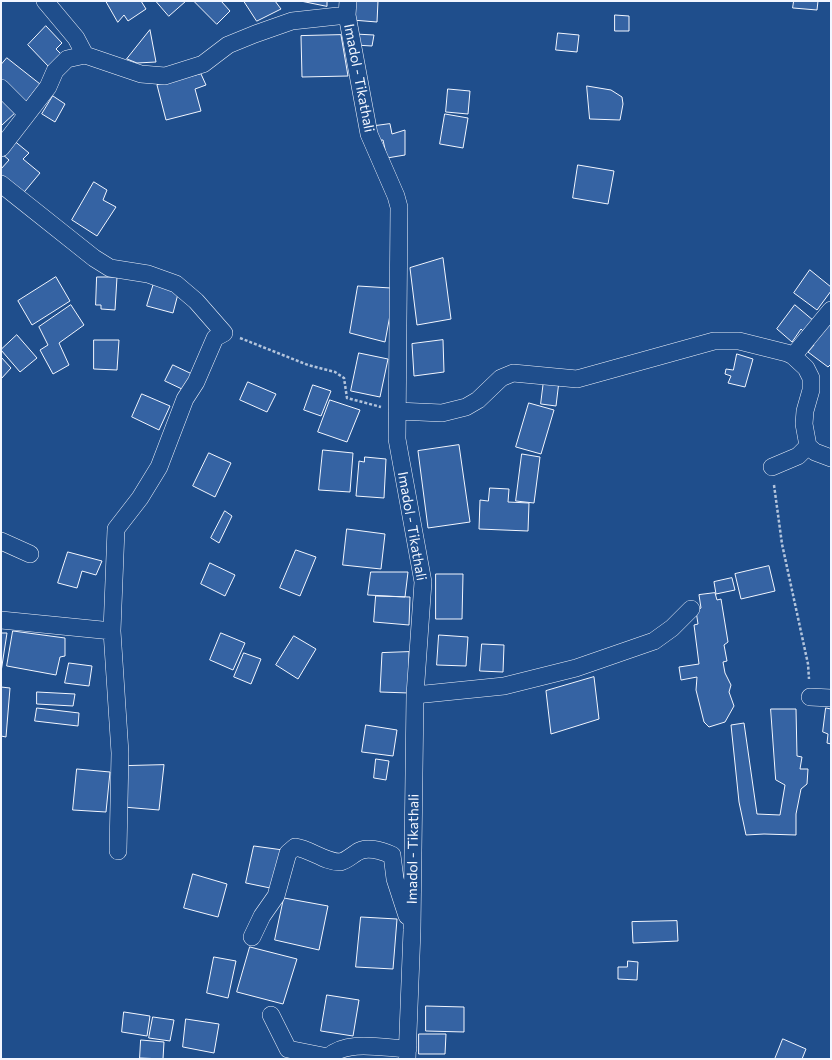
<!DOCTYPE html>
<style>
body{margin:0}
#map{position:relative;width:832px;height:1060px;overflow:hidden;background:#1f4e8c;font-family:Commissioner,sans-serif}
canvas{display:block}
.frame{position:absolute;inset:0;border:2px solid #f2f6ff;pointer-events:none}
</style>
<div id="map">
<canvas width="832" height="1060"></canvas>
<div class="frame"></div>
</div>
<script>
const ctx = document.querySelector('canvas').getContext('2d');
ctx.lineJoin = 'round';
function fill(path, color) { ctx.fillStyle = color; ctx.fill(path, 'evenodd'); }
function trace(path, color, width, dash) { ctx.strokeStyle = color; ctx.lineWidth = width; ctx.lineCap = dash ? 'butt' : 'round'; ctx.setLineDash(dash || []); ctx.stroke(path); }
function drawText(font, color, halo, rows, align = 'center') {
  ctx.font = font + ' Commissioner,sans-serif'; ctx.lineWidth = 3; ctx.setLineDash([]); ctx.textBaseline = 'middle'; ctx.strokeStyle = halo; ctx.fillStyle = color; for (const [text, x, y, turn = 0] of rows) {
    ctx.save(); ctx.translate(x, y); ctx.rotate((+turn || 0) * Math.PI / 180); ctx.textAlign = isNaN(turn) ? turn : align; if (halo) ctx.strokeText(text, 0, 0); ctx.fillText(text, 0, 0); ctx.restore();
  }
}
const building = new Path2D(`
 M106,1H141L146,9L128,21L124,15L118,22Z
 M156,1H186L169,16Z
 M194,1H221L230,11L217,24Z
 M244,1H275L281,9L257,21Z
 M301,1H327V6Z
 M352,1H378L377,22L352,20Z
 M794,1H818L817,10L793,8Z
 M615,15L629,16V31H615Z
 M46,26L62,43L56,49L62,55L49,67L28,45Z
 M150,30L156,62L137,63L127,59Z
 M558,33L579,35L577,52L556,50Z
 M355,34L374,35L372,46L355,45Z
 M341,35L348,76L302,77L301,36Z
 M7,58L40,84L25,103L1,84V65Z
 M201,74L206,85L195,89L201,111L166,120L157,85Z
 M587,86L611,90L622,97L623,104L620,120L590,119Z
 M448,89L470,91L468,114L446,112Z
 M1,95L17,111L2,125L1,124Z
 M53,96L65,104L55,122L42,114Z
 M445,114L468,118L463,148L440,144Z
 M390,124L392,134L405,130V155L387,158L383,140H378L375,126Z
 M12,139L29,153L23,159L40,173L20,197L1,177V169L9,160L2,154Z
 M578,165L614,171L608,204L573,198Z
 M94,182L107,190L103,200L116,207L97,236L72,220Z
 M443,258L451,319L417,325L410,268Z
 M810,270L831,287V291L817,310L794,293Z
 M56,277L70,301L32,325L18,301Z
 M97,277H117L115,310L101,309V305H96Z
 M154,283L179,290L173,313L147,306Z
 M358,286L391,288L390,315L385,342L350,333Z
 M71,305L84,325L59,343L69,365L53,374L40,350L48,345L39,327Z
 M795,305L814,321L804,332L801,329L792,342L777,329Z
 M828,324L831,326V364L828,367L808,352L814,345L812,342Z
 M17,335L37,358L20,372L1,350Z
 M94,340H119L117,370L94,369Z
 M443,340L444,372L414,376L412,344Z
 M359,353L388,359L380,397L351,391Z
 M737,354L753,359L745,387L728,383L731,376L725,374L726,369L733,370Z
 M1,357L11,368L1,379Z
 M173,365L192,374L184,390L165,381Z
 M544,380L559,381L556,406L541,404Z
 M248,382L276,394L267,412L240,400Z
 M313,385L331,391L321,416L304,410Z
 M142,394L170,406L159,430L132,417Z
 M330,400L360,410L347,442L318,432Z
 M529,403L554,410L541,454L516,447Z
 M459,445L470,522L428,528L418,451Z
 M323,450L353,453L350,492L319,490Z
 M209,453L231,463L215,497L193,486Z
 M522,454L540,457L534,503L516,501Z
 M365,457L386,459L384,498L356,496L359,461L364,462Z
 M490,488L509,489L508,502L529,503L528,531L479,529L480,500L488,501Z
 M225,511L232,516L219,543L211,538Z
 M347,529L385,534L381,569L343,565Z
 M296,550L316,557L300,596L280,588Z
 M68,552L102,561L96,575L82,571L77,588L58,583Z
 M210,563L235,575L225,596L201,584Z
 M769,566L775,591L741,599L735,574Z
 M371,572H408L405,597L368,595Z
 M436,574H463L462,619H436Z
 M732,578L735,590L716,594L714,582Z
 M715,593L717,600L721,599L728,642L724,645L727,661L723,662L725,673L731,685L729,692L734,706L725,722L709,727L704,722L696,690L697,677L681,680L679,667L699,664L694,625L698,624L696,611L701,608L699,595Z
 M376,596L410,597L409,625L374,622Z
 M13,631L65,638V656L60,657L56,675L7,666Z
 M1,633H7L1,672Z
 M221,633L245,643L233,670L210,660Z
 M439,635L468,637L466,666L437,665Z
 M294,636L316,649L298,679L276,665Z
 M482,644L504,645L503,672L480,671Z
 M409,652V693L380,692L382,653Z
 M244,653L261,659L251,684L234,677Z
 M69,663L92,666L89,686L65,683Z
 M594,677L599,719L551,734L546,691Z
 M1,687L10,688L6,737L1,736Z
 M37,692L75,694L73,706L37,704Z
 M37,708L79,713L78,726L35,721Z
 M826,708L831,709V744L827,743L828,734L823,732Z
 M771,709H796L797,756L802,757L800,769H808L807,784L801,789L796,814V835L764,834L746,835L739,802L731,725L744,723L757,814L780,815L785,785L776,780Z
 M366,725L397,730L393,756L362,752Z
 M376,759L389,761L386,780L374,778Z
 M164,765L159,810L123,807L126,766Z
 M77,769L110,772L106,812L73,810Z
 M254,846L283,850L275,889L246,883Z
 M193,874L227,884L218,917L184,908Z
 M284,898L328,906L319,950L275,940Z
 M361,917L397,919L393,969L356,967Z
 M677,921L678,941L633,943L632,922Z
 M250,947L297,959L283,1004L237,992Z
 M214,957L236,961L228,998L207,993Z
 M628,961L638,962L637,980L618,979V967H627Z
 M327,995L359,1000L353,1036L321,1031Z
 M426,1006L464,1007V1032L426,1031Z
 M124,1012L150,1016L147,1036L122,1032Z
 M153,1017L174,1020L170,1041L149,1038Z
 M186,1019L219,1024L214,1053L183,1047Z
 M419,1034H446L445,1054H419Z
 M783,1039L806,1049L802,1059H775Z
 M141,1040L164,1042L163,1059L140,1058Z`);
const path = new Path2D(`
 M240,338L308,365L335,372L344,378L347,398L381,407
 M774,485L782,544L808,664L809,679`);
const street = new Path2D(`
 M45,1L76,38L85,55
 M348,1L347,15L369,134L396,196L399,207L397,439L423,582L415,695L412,930L407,1059
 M1,88L27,114
 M1,148L48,87L55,71L67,59L85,55L141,74L165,76L203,64L228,45L255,34L292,21L347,15
 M1,184L94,258L110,268L148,274L176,284L196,301L224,333L215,338L196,382L185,399L159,467L140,498L116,529L112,631L120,753L118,851
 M793,356L831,310
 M397,411L442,413L466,407L478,400L501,378L513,373L577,379L714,341H739L787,353L793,356L806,368L811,378V390L805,411L804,424L808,446L815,452L831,458
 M772,467L798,456L808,446
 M1,541L30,554
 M1,620L112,631
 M415,695L504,686L576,668L654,641L672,628L691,609
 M810,697L831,698
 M252,937L262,916L276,896L288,853L295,847C310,849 325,862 340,862C346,861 351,856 356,853C366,845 382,851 392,855L395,879L407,916
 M271,1015L288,1049L328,1057C347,1039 383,1048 408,1049`);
const streetNames = [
 ["Imadol - Tikathali",359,78,79],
 ["Imadol - Tikathali",412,526,80],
 ["Imadol - Tikathali",413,849,-89]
];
fill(building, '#3563a3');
trace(building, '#f2f6ff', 1);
trace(street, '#f2f6ff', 18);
trace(path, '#b3c4dc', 2.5, [3, 2]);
trace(street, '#1f4e8c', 17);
drawText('14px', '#f2f6ff', '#1f4e8c', streetNames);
</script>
